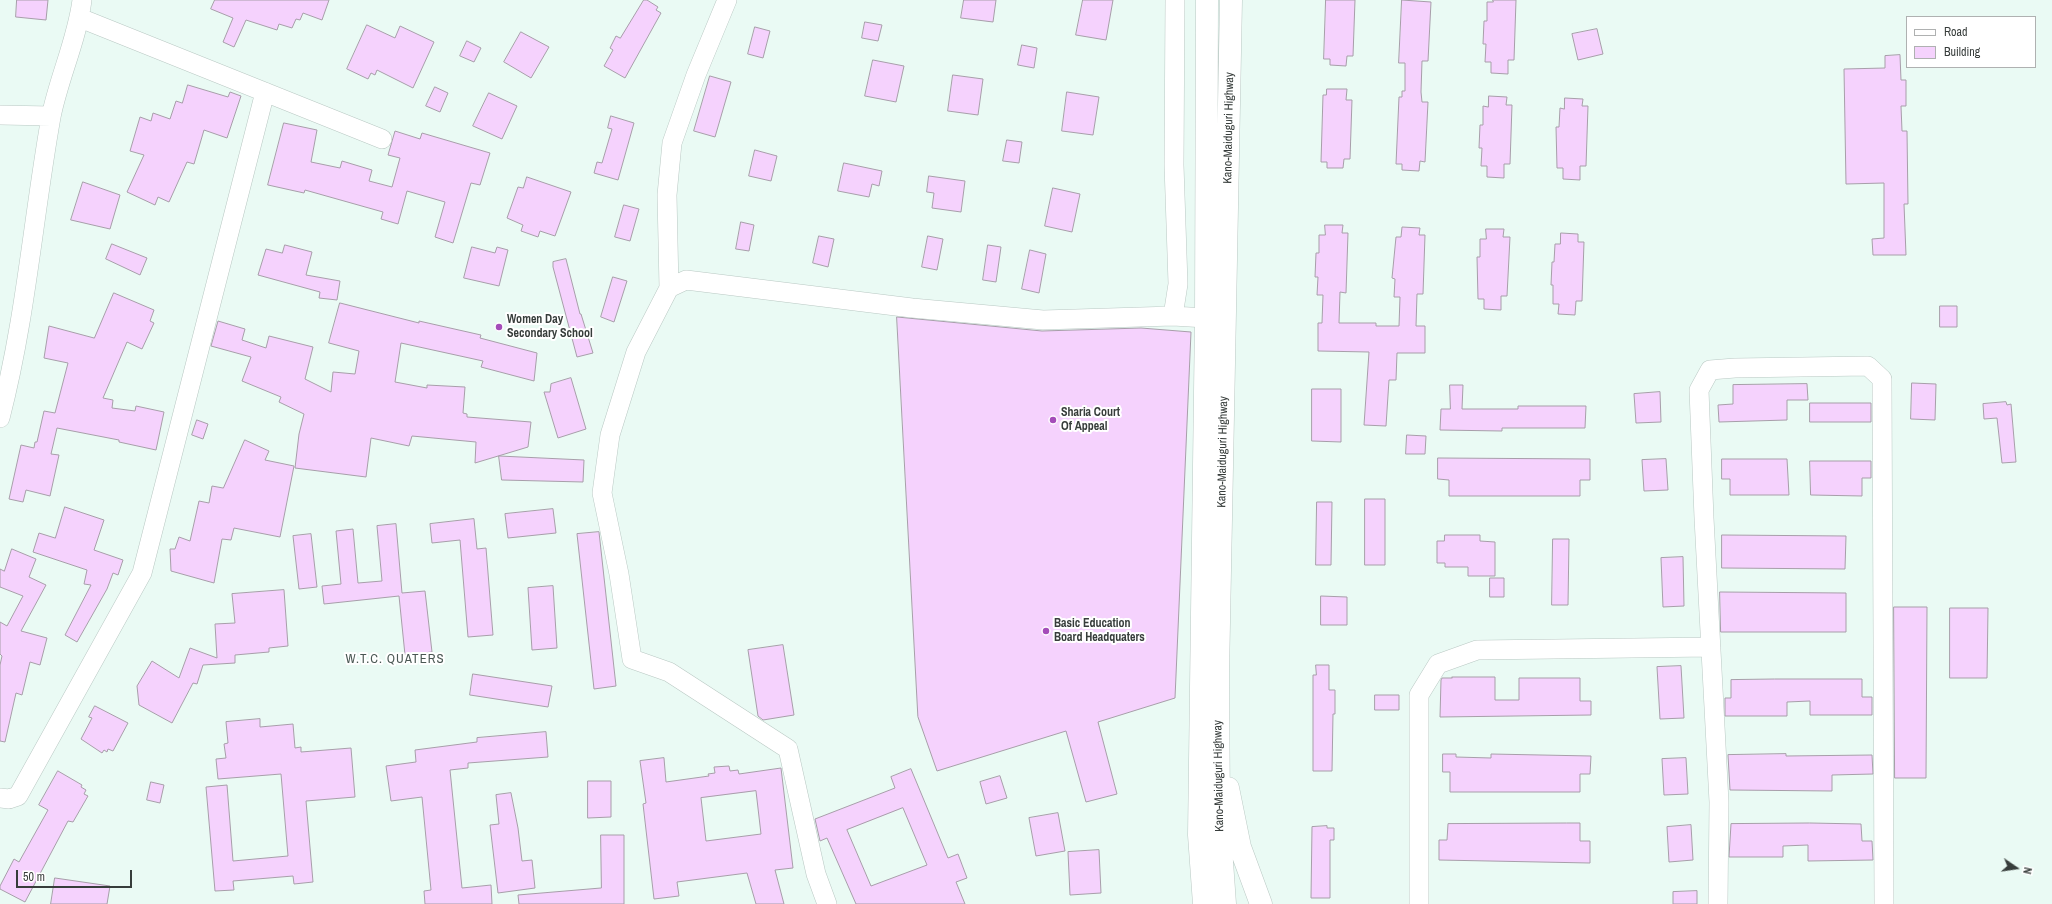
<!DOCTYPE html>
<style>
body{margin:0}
#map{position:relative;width:2052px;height:904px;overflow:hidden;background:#eafaf4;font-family:"Archivo Narrow",sans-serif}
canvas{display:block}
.legend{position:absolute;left:1906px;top:16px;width:130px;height:52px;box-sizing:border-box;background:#fff;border:1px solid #afb1b1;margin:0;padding:5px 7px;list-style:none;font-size:12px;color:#373d3b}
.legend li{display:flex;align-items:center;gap:8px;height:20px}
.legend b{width:20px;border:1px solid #afb1b1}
.north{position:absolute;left:1996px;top:848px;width:40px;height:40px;-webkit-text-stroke:3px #fff;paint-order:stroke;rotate:103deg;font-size:11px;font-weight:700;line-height:16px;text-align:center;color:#373d3b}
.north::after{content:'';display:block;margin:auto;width:14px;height:18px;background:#373d3b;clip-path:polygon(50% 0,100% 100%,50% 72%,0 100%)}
.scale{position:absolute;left:16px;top:870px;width:116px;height:18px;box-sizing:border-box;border:2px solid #373d3b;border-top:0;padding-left:5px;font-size:12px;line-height:14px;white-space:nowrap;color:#373d3b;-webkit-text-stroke:3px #fff;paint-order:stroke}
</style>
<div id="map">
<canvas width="2052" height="904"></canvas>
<ul class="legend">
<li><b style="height:5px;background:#fff"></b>Road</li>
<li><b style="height:11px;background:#f5d2fd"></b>Building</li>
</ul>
<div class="north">N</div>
<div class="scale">50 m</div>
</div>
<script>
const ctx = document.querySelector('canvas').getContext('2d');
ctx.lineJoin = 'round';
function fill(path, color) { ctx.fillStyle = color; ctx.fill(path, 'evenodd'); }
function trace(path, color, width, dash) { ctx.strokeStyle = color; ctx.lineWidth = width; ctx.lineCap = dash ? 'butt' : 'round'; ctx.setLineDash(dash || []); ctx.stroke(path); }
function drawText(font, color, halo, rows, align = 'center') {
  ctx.font = font + ' "Archivo Narrow",sans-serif'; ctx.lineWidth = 4; ctx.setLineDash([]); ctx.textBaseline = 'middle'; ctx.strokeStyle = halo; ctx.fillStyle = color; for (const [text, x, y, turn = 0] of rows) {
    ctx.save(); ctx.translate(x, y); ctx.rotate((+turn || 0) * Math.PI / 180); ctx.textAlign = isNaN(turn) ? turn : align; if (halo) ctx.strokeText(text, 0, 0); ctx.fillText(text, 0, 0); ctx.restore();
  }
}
const building = new Path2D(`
 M17,0H48L46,20L16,17Z
 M215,0H329L322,20L303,13L300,20L296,19L292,28L279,24L277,30L246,20L234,47L223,42L233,18L211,9Z
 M644,0H647L658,7L656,10L661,13L625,78L604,66L613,50L610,48L616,36L620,38Z
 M964,0H996L993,22L961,18Z
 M1083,0H1113L1106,40L1076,35Z
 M1326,0H1355L1353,56H1347L1346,66L1330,65V59H1324Z
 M1402,0L1431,2L1428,61H1422L1421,92L1422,102H1428L1425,162L1420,161L1419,171L1402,170V164H1396L1399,97H1402V91H1405V63H1399Z
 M1493,0H1516L1514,60H1508V74L1491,73V62H1485L1486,44H1483L1484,21H1487V2H1493Z
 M865,22L882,25L878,41L862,38Z
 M367,25L395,38L400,26L434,42L413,88L377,70L375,75L371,73L368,79L347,69Z
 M755,27L770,31L763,58L748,54Z
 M1597,29L1603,54L1578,60L1572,34Z
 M521,32L549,47L531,78L504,62Z
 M467,41L481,48L474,62L460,56Z
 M1022,45L1037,48L1034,68L1018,65Z
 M1900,55L1901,80H1906V106H1901L1902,131H1907L1908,204H1904L1906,255H1873L1872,239L1884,238V183L1846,184L1844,69L1885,68V56Z
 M873,60L904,66L896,102L865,96Z
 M953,75L983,79L978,115L948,111Z
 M710,76L731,82L715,137L694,131Z
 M188,85L228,97L230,92L241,96L227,138L204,130L194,164L187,162L169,202L158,197L155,205L127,192L144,155L130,151L140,117L151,121L153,113L170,119L176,101L182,103Z
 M435,87L448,93L440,112L426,106Z
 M1327,89H1347L1346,100H1352L1350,159H1344L1343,168H1327V162H1321L1323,95H1326Z
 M1067,92L1099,97L1093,135L1062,131Z
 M489,93L517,106L502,139L473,126Z
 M1489,96L1507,97L1506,105H1512L1510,164H1504V178L1487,177V166H1481L1482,148H1479L1480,125H1483V106L1488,107Z
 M1565,98L1583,99L1582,106H1588L1586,166H1580V180L1563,179V168H1557L1556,127H1559L1560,108L1564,109Z
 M611,116L634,123L618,180L594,173L597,162L602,163L612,129L608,128Z
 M284,123L317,130L311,162L340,168L342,161L372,170L369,181L392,187L400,158L388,155L395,131L420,139L422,133L490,153L480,185L471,183L453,243L435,237L445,202L407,191L398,224L381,219L383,212L305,190L304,193L268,185Z
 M1007,140L1022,142L1019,163L1003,161Z
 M755,150L777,156L771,181L749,176Z
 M844,163L882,171L879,186L872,184L869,197L838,191Z
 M929,176L965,181L961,212L932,208L934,193L927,192Z
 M527,177L571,192L555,236L540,231L538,237L521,231L523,225L507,218L518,187L523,188Z
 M83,182L120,195L110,229L71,220Z
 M1053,188L1080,194L1072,232L1045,226Z
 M624,205L639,209L630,241L615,237Z
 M741,222L754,225L749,251L736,249Z
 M1325,225H1343L1342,233H1348L1346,293L1340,292L1339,323H1376V326H1399L1400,297H1394L1395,279L1392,278L1396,237H1401L1402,227L1420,228L1419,235H1425L1423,294H1417L1416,326H1425V353H1397L1396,380H1389L1386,426L1364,425L1369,352L1318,351V323H1322L1323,295H1317L1318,277H1315L1316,253H1319V235H1325Z
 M1486,229H1504L1503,237H1510L1507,296H1501V310L1484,309V299H1478L1477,257H1480V239H1486Z
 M1561,233L1578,234V242H1584L1582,301H1576L1575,315L1558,314L1559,304H1553V285H1551L1552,262H1554L1555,244H1560Z
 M819,236L834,239L828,267L813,263Z
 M928,236L943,239L937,270L922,267Z
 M112,244L147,258L140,275L106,259Z
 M285,245L312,252L306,275L340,281L337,300L319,298L320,292L258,275L266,249L282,253Z
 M988,245L1001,247L996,282L983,280Z
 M472,247L495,253L497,247L508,250L499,286L464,278Z
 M1030,250L1046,254L1039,293L1022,289Z
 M566,259L580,314H581L593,353L577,357L553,267V262Z
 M613,277L627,281L614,322L601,317Z
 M114,293L154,310L150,321L154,323L142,349L127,342L103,398L113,400L112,408L135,411L136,406L164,412L156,450L119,442V440L57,428L51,454L59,455L50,496L26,490L23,502L9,499L21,445L34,448L35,442H37L44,411L55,413L68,363L44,358L49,326L94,338Z
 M340,303L419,323V321L481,335L480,338L537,353L534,381L481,367L483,361L401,343L395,382L427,388V385L465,387L463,413L467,414V417L531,422L528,447L475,463L476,442L412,436L409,446L371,438L366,477L295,468L299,434L304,414L279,402L281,397L242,381L251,357L211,346L218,321L245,329L242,340L266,348L269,336L313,347L305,379L331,392L333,372L355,374L359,351L329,343Z
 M1940,306H1957V327H1940Z
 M897,317L1042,331L1141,328L1191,332L1175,698L1098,722L1117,794L1086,802L1066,731L937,771L918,717Z
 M571,378L586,429L558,438L544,392H550L551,384Z
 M1912,383L1936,384L1935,420L1911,419Z
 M1807,384L1808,400H1787V420L1719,422L1718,405L1733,404V385Z
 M1450,385H1463L1462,409H1518V406H1586L1585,428H1502V431L1440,430L1441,409H1450Z
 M1312,389H1341V442L1312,441Z
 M1660,392L1661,422L1636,423L1634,394Z
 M2006,402L2007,405L2011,404L2016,462L2002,463L1997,418L1984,419L1983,404Z
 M1810,403H1871V422H1810Z
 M197,420L208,424L203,439L192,435Z
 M1407,435L1426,436L1425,454H1406Z
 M245,440L269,451L265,460L294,466L280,537L234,528L231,540L222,539L214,583L171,571L170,549H175L179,537L190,541L199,501L209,503L212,486L223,488Z
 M499,456L584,460L583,482L502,480Z
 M1438,458L1590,459V480H1580V496H1449V480L1438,479Z
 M1666,459L1668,490L1644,491L1642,460Z
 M1722,459H1787L1789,495H1730V479H1722Z
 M1810,461H1871V478H1862V496L1811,495Z
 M1365,499H1385V565H1365Z
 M1317,502H1332L1331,565H1316Z
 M65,507L104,520L94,550L123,560L118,575L113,573L107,589L77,642L65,635L91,585L84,584L87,570L33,552L39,533L55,538Z
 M553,509L556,533L508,538L505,514Z
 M474,519L477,549L486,548L493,635L468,637L460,540L432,543L430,524Z
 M396,524L402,593L425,591L432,652L405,655L399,596L324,604L322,586L341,584L336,531L353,529L358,583L382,581L377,526Z
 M599,532L616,686L594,689L577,534Z
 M311,534L317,587L299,589L293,536Z
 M1445,535H1480V541L1495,542V576H1468V567H1445V563H1437V541H1444Z
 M1722,535L1846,536L1845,569L1722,568Z
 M1553,539H1569L1568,605H1552Z
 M12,549L36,559L29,577L46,585L21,631L47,638L40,665L30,662L22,695L16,693L5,742L0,741V665L2,656L0,654V622L7,626L23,596L0,587V569L4,571Z
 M1683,557L1684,606L1663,607L1661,558Z
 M1490,578H1504V597H1490Z
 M553,586L557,648L532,650L528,588Z
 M284,590L288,646L269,648V652L235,655V663L203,665L197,684L193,683L172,723L139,705L137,686L152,661L179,678L190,648L217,658L215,624L235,623L232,594Z
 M1720,592L1846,593V632H1721Z
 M1321,596L1347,597V625H1321Z
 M1894,607H1927L1926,778H1895Z
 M1950,608H1988L1987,678H1950Z
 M783,645L794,715L763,720L758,716L748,650Z
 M1316,665H1329V690H1335V714H1333L1332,771H1313V675H1316Z
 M1681,666L1684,718L1660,719L1657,667Z
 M473,674L552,686L548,707L470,695Z
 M1452,677H1495V700H1519V678H1580V701H1591V715L1440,717L1441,680L1442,678H1452Z
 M1775,679H1862V697H1872V715H1810V701L1787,702V716H1725V698H1731V680Z
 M1375,695H1399V710H1375Z
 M95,706L128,723L113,751L108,749L107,752L104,750L102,753L81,739L92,718L89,717Z
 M260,719V727L293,724L295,748L301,747V752L351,748L355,797L306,801L313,882L294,884L293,876L233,881L234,890L215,891L206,787L227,785L233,861L288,856L281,774L218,779L216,759L226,758L224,744L228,743L226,722Z
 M546,732L548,757L468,763V768L450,770L462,888L491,885L492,904H425L424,891L431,890L422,797L391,801L386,766L416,762L415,750L477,742V738Z
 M1443,754H1456V757L1491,758V754L1591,756L1590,774H1580V792H1450V772H1443Z
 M1786,754V756L1872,755L1873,774L1832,775V791L1730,790L1728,755Z
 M664,758L666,782L709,776L708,774L715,773L714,767L729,766L730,771L738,770L739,774L781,768L793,868L775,870L784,904H756L747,873L677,882L679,896L654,899L643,804L646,803L640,761ZM756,791L761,834L706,841L701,798Z
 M1686,758L1688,794L1664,795L1662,759Z
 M911,769L948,858L958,854L967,878L956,882L965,904H856L827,838L820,841L815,819L895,788L891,777ZM903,808L927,865L871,886L847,830Z
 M58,771L82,785L81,787L86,790L84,794L88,796L73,822L68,821L25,902L0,889V886L14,859L19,862L48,810L39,805Z
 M1000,776L1007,798L986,804L980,782Z
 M588,781H611V817L588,818Z
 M151,782L164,785L160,803L147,800Z
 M511,793L518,828L522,861L532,860L535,888L498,893L490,825L499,824L496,795Z
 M1058,813L1065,851L1036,856L1029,818Z
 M1567,823H1580V841H1590V863L1439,860V840H1447L1448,824Z
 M1810,823L1861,824L1862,841H1872L1873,860L1808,861V845L1783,846V857H1729L1731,824Z
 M1691,825L1693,860L1669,862L1667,827Z
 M1327,826V828H1334V840H1330V898H1311L1312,827Z
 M601,835H624V904H519L518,895L601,888Z
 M1099,850L1101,893L1070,895L1068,852Z
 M55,878L110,886L107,904H51Z
 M1697,891V904H1673V892Z`);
const minor = new Path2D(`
 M727,0L696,75L672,143L667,195L669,288L636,352L610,435L602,493L619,574L632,659L669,672L788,749L816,874L827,904
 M80,18L382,139
 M0,115L51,116
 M669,288L686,280L912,308L1043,320L1173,316L1206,318
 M1173,316L1178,284L1174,165L1175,0
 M0,418C26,318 33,218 51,117C59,77 77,40 82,0
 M0,798L9,799L18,796L142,573L265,92
 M1419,904V695L1438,664L1477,650L1711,647
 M1718,904L1719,802L1704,518L1699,390L1710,370L1735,368L1868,366L1882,379L1884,904`);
const highway = new Path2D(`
 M1228,788L1240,847L1261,904
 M1204,904L1199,835L1206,318L1207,0
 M1225,904L1219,819L1218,674L1231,0`);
const markers = [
 [499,327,4,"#a44cb9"],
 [1053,420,4,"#a44cb9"],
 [1046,631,4,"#a44cb9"]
];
const streetNames = [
 ["Kano-Maiduguri Highway",1229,128,-89],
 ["Kano-Maiduguri Highway",1223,452,-89],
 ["Kano-Maiduguri Highway",1219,776,-91]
];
const poiNames = [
 ["Women Day",507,320],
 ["Secondary School",507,334],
 ["Sharia Court",1061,413],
 ["Of Appeal",1061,427],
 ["Basic Education",1054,624],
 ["Board Headquaters",1054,638]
];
const neighbourhoodNames = [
 ["W.T.C. QUATERS",395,660]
];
fill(building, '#f5d2fd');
trace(building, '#a79ea9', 1);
trace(minor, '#b9c8c3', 20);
trace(highway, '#b9c8c3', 23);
trace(minor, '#fff', 19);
trace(highway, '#fff', 22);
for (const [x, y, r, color] of markers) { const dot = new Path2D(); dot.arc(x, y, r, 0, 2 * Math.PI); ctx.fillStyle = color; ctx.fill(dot); trace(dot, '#fff', 1.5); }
drawText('12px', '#373d3b', '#fff', streetNames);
drawText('bold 12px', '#373d3b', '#fff', poiNames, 'left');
ctx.letterSpacing = '1px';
drawText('13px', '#4a5753', '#fff', neighbourhoodNames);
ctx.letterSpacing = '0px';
</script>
